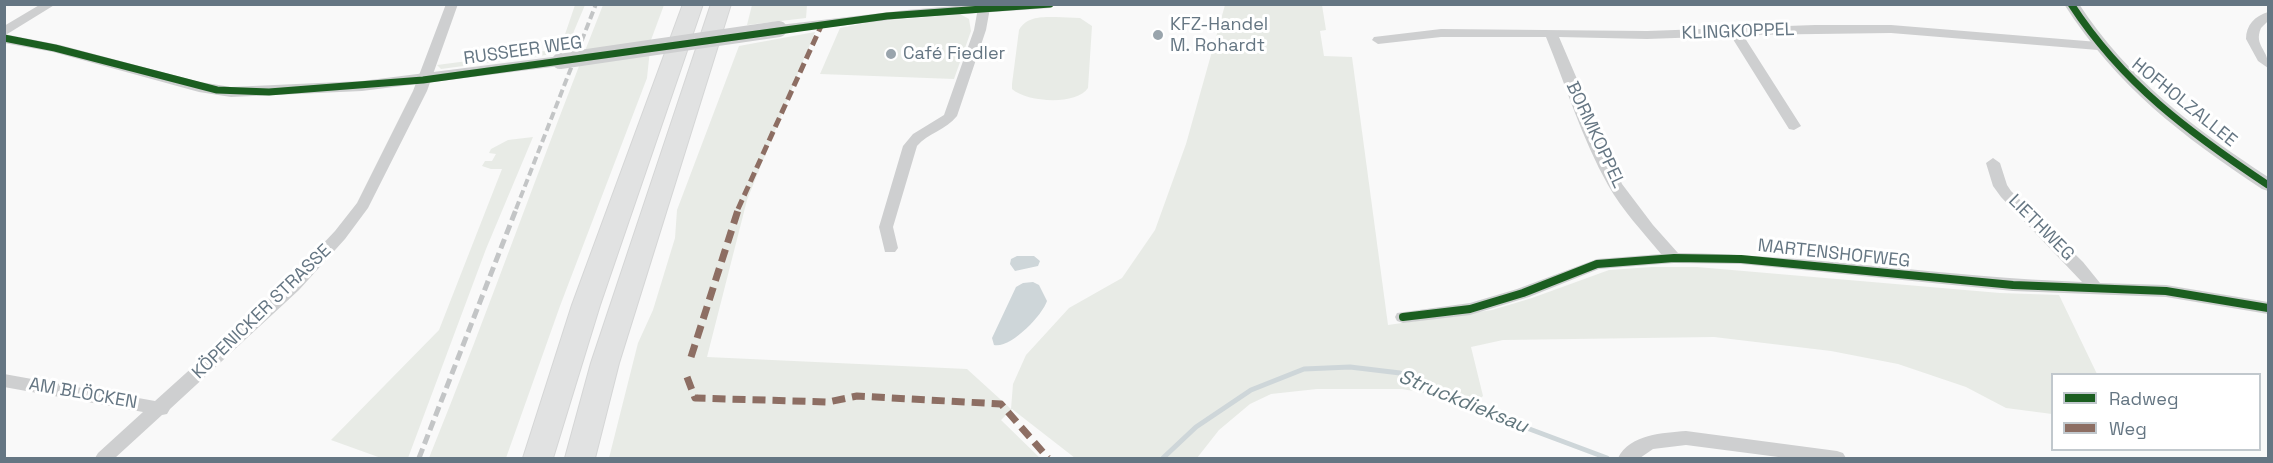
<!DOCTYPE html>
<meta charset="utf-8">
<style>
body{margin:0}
#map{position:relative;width:2273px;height:463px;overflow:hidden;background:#f9f9f9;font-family:"Space Grotesk",sans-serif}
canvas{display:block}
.frame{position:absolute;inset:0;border:6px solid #657683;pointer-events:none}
.legend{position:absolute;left:2051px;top:373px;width:210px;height:78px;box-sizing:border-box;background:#fff;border:2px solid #c1c8cd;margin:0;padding:8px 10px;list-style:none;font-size:18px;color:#657683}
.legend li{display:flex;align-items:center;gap:12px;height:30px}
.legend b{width:30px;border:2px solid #c1c8cd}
</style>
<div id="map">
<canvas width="2273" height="463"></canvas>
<div class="frame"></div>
<ul class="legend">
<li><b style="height:8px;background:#1b5e20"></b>Radweg</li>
<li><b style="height:8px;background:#8d6e63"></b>Weg</li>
</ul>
</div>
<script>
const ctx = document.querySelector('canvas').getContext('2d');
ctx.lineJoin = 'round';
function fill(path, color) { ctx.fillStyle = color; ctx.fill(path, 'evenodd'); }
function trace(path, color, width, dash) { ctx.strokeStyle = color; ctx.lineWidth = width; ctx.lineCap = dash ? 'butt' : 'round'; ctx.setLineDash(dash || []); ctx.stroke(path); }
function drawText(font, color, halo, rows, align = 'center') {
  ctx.font = font + ' "Space Grotesk",sans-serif'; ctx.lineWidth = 6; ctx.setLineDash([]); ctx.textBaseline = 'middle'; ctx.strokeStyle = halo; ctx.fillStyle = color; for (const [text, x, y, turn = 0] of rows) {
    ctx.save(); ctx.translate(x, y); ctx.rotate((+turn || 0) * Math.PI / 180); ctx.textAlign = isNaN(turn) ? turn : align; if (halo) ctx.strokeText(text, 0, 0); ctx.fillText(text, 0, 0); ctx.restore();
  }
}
const green = new Path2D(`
 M575,5H585L566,50L553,54L441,69L437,65L560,49Z
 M603,5H664L651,40L647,78L560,306L506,458H429C490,308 543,155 603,5Z
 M752,5H807L806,18L747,25Z
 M1225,5H1322L1326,30L1320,31L1324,56L1352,57L1388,325L1492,310L1532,298L1609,270L1652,267H1697L2000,293L2059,295L2097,374H2052V414L2006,408L1966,387L1898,364L1831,351L1714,337L1503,340L1471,347L1483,396L1476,402L1402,389H1317L1271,394L1250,404L1219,430L1197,458H1075L1012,409L1001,420L1040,458H609L638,343L653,310L675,238L677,210L739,46L815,32L747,200L707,357L967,369L1011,409L1013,384L1026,355L1069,308L1122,278L1155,230L1186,144Z
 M960,14L969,19L971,31L954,79L820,74L840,28L871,22Z
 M1056,17L1080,18L1092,26L1088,88C1076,106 1026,102 1012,89V84L1019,30C1027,16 1042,17 1056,17Z
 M533,137L486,249L408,458H381L331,440L439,330L502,169H491L482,166L485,161H492L496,154L489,153L491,149L508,140Z`);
const water = new Path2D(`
 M1017,256H1034L1040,261L1038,266L1015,271L1010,264L1011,259Z
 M1033,282L1039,285L1047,301C1042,316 1010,349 994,345L992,338L1016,287L1023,283Z`);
const stream = new Path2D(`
 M1163,458L1196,427L1251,390L1304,369L1350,367L1400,373L1476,409L1607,458`);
const minor = new Path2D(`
 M41,4H56L4,36V26Z
 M446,4H458L427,91L368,208L345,239L299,290L170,409L167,414L162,415L115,458H95L98,453L143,412L4,387V374L155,401L287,282L335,231L357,203L413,91Z
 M985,4L990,8L986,30L957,116C946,130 928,133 917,146L893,227L898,248L895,252H885L879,227L903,146L913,134L944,115L974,30L978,8Z
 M2268,12V21L2261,28C2253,46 2270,50 2268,68L2258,61L2246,39C2246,25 2255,16 2268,12Z
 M1815,25H1891L2098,42L2104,46L2098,50L1891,33L1743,35L1801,126L1794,130L1789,129L1731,36L1647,39L1559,37L1622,184L1653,225L1678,253C1813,255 1947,277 2082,282L2001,197L1993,186L1986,163L1993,158L2000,163L2007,185L2011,191L2083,262L2100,283L2166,285L2268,302V314L2166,297L2013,291L1741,264L1674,263L1599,269L1529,297L1470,315L1403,323L1397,321L1395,317L1397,313L1470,303L1517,289L1597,259L1661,254C1643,232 1622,210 1608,185C1582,139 1566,86 1546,37H1441L1378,44L1372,40L1374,37L1441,29L1647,31Z
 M1686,431L1837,451L1843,453L1846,458H1786L1686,445L1653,449L1640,458H1618C1630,434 1663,433 1686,431Z`);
const tertiary = new Path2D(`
 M980,4H1057L1050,8L907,18L779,33L772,29L779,25L907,10Z
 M2064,4H2079C2128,79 2195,129 2268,177V191L2262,189C2181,135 2117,87 2064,4Z
 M4,34L60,45L200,82L231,87L362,81L560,56L568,61L560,66L362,91L231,97L199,92L53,52L4,43Z`);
const motorway = new Path2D(`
 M683,4H703L600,305L553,458H523L572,305Z
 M711,4H731L619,363L595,458H565L591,363Z`);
const railFar1 = new Path2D(`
 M516,209L596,4`);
const rail = new Path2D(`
 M419,458L517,207`);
const tertiaryBridge = new Path2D(`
 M560,61L779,29`);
const quietFar1 = new Path2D(`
 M738,209L822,24`);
const quiet = new Path2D(`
 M691,357L739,207
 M687,377L695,398L828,402L857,396L1001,404L1048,458`);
const cyclewayFar1 = new Path2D(`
 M2071,4C2123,84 2190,133 2268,185
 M4,38L55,48L217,90L269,92L423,80L887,16L1050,4`);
const cycleway = new Path2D(`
 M1403,317L1470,309L1523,293L1597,264L1674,258L1741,259L2013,285L2166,291L2268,308`);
const markers = [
 [1158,35,6,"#99a4ac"],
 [891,54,6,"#99a4ac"]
];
const poiNames = [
 ["KFZ-Handel",1170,25],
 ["M. Rohardt",1170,46],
 ["Café Fiedler",903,54]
];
const streetNames = [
 ["KLINGKOPPEL",1738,32,-2],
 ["RUSSEER WEG",523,51,-8],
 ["HOFHOLZALLEE",2184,103,39],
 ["BORMKOPPEL",1595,135,65],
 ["LIETHWEG",2041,228,45],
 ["MARTENSHOFWEG",1834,254,6],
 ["KÖPENICKER STRASSE",262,312,-44],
 ["AM BLÖCKEN",83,394,10]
];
const waterNames = [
 ["Struckdieksau",1463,402,22]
];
fill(green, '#e8ebe6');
fill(water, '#ced6d9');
trace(stream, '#ced6d9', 5);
trace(motorway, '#d5d6d6', 2);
fill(minor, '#cecfd0');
fill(tertiary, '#cecfd0');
fill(motorway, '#e1e2e2');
trace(railFar1, '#c3c5c6', 4, [8, 4]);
trace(rail, '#c3c5c6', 5, [10, 5]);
trace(tertiaryBridge, '#cecfd0', 16);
trace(quietFar1, '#8d6e63', 5, [10, 5]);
trace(quiet, '#8d6e63', 7, [13, 7]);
trace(cyclewayFar1, '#1b5e20', 7);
trace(cycleway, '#1b5e20', 8);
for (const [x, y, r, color] of markers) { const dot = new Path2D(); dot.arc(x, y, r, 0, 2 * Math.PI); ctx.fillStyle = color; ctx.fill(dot); trace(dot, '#fff', 2); }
drawText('18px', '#657683', '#fff', poiNames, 'left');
drawText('18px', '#657683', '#fff', streetNames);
drawText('italic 20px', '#60757c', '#fff', waterNames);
</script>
